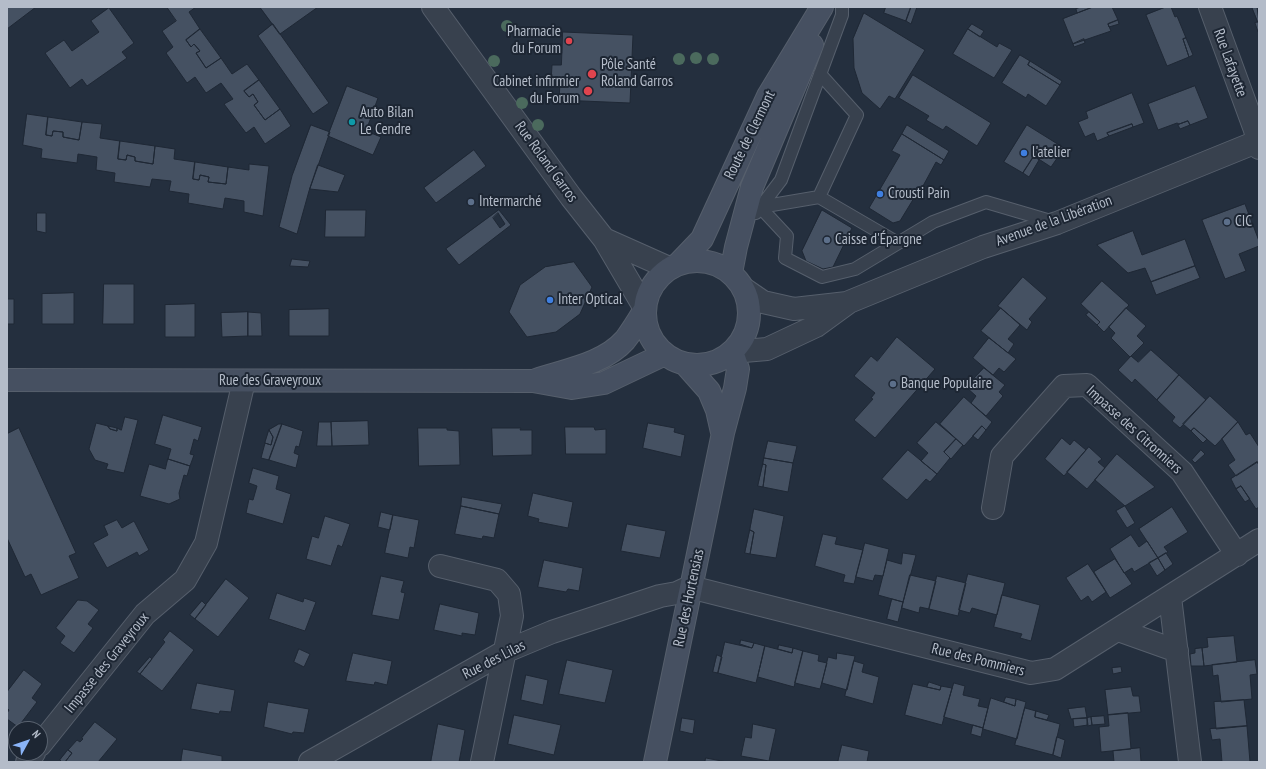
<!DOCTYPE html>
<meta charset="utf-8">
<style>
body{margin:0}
#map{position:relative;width:1266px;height:769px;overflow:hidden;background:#242f3e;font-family:"PT Sans Narrow",sans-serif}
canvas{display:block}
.frame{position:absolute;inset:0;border:8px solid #b4bcc9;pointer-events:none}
.north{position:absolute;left:8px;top:721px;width:40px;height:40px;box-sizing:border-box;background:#1d2633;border:1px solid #59626f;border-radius:50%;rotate:50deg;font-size:11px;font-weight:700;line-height:16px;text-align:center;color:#b4bcc9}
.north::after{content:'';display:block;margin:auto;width:14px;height:18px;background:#8ab4f8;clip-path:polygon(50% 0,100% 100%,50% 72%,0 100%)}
</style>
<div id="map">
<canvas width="1266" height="769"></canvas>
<div class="frame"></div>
<div class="north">N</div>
</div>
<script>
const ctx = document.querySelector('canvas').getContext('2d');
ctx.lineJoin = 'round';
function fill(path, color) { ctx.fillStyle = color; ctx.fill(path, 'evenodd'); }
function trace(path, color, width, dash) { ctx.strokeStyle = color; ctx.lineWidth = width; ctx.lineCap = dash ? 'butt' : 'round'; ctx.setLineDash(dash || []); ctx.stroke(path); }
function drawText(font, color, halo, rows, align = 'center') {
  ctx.font = font + ' "PT Sans Narrow",sans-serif'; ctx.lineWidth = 4; ctx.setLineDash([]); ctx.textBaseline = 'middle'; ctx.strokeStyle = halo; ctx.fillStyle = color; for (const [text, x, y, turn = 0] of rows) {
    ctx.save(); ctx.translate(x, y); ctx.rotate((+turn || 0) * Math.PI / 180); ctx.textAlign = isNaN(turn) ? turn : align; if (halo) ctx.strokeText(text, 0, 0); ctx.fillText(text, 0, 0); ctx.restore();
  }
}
const building = new Path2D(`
 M7,7H36L7,29Z
 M167,7H196L189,12L200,29L186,40L191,47L194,44L200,51L196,53L206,68L221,58L232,74L247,64L259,80L244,91L249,97L253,94L258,102L254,105L265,120L280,109L291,126L265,144L254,127L246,133L224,104L233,99L221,83L206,93L195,77L187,83L166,53L173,47L162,31L176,21Z
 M260,7H318L280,34Z
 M886,7H911L906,21L884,13Z
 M911,7H917L911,24L906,21Z
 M1081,7H1093L1077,13L1076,9Z
 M1093,7H1112L1118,20L1108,24L1111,31L1073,44L1063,19Z
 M1166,7H1171L1175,17L1177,16L1186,38L1183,39L1189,57L1167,66L1146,15Z
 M1252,7H1257L1259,22H1258Z
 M109,8L134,43L122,52L127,58L87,86L82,79L70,88L45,53L64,40L72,51L99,32L91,21Z
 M864,13L925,50L895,99L889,96L880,109L862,93L854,68L853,39Z
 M1118,20L1119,24L1109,27L1108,24Z
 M1258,22L1259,25L1258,32L1255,23Z
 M273,24L329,103L313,114L258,36Z
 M972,24L984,31L980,37L968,29Z
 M200,29L221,58L206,68L196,53L200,51L194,44L191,47L186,40Z
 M968,29L997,47L999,43L1012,50L994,78L953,54Z
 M563,32L633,35L630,103L559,100L560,83L551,82L552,65H561Z
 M1186,38L1193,55L1189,57L1183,39Z
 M1084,39L1085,43L1074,47L1073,44Z
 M1020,55L1030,61L1028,65L1060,85L1046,106L1028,94L1026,98L1002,83Z
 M1030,61L1062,81L1060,85L1028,65Z
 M913,75L991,123L977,146L946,126L943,130L926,120L929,116L899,98Z
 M259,80L280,109L265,120L254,105L258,102L253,94L249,97L244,91Z
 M347,86L378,98L366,131L381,137L373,155L328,136Z
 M1195,86L1208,118L1190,125L1188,121L1179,124L1177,123L1158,130L1148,104Z
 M1132,93L1144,123L1133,127L1132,124L1107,133L1109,136L1097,141L1094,133L1085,137L1078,122L1088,118L1086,112Z
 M27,114L48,117L46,135L52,136L53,131L63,132V137L79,140L82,122L102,124L100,138L120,141L118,159L126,160L127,155L135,157V161L153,164L155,146L175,149L174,159L195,162L193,179L199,180L200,175L209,177L208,182L226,184L228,167L249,170V164L269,166L263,216L244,212V201L225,198L223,209L188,203L189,194L169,191L171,181L152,179L150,187L114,182L115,173L96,170L97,157L78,154L77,163L41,158L42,149L23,145Z
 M48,117L82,122L79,140L63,137V132L53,131L52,136L46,135Z
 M1188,121L1190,125L1180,129L1178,125Z
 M1132,124L1133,127L1109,136L1107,133Z
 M311,125L330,132L309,191L297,234L279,227L292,176Z
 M907,125L949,151L944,160L902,134Z
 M1027,125L1064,148L1051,167L1034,156L1023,173L1004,162Z
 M902,134L944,160L941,165L936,162L923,186L925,191L923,195L920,198H914L900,221L893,223L869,208L900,155L892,151Z
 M120,141L155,146L153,164L135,161V157L127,155L126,160L118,159Z
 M474,150L486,166L436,203L424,188Z
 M1034,156L1039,160L1029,177L1023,173Z
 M195,162L228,167L226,184L208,182L209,177L200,175L199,180L193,179Z
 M318,165L345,175L338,192L310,189Z
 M1245,204L1259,241V246L1239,254L1246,271L1225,279L1202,220Z
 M326,210H366L365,237H325Z
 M499,210L511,225L459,265L446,249Z
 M822,210L852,228L833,267L823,269L806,261L802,251Z
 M37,213H46V233L37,231Z
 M498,213L505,224L500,228L493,218Z
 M1133,231L1142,255L1185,239L1195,266L1151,282L1145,268L1128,273L1097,245Z
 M292,259L310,261L308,267L290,266Z
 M574,262L592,287L580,314L556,332L527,337L509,312L520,285L545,267Z
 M1195,266L1200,278L1156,295L1151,282Z
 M1023,277L1047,298L1029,319L1032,322L1027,330L998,306Z
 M1102,281L1129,305L1104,332L1097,325L1100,322L1081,304Z
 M104,284H134V324H103Z
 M74,293V324H42V294Z
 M7,299H14V324H7Z
 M195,304V337H165V305Z
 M1001,308L1020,325L1008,339L1014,344L1008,353L981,331Z
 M1126,308L1146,326L1137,336L1144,343L1130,357L1111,338L1115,333L1109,327Z
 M329,309V336H289V310Z
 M248,312V336L222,337L221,313Z
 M248,312L261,313L262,336H248Z
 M1089,312L1100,322L1097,325L1086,315Z
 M897,337L935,369L875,438L854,420L873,399L871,398L875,393L854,376L871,356L877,361Z
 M989,338L1016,359L1004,372L999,368L993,375L973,358Z
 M1151,350L1179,375L1157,400L1135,379L1132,383L1118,370L1131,356L1138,362Z
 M984,368L1005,385L999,392L1003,396L986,416L971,403L976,396L966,387Z
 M1179,375L1206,400L1180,428L1172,421L1175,417L1157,400Z
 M1210,396L1238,422L1215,446L1194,428L1191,431L1183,424Z
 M964,397L992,422L986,430L982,426L964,446L940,424Z
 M163,415L202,427L198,441L194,439L190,454L194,455L190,466L168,459L171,449L155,444Z
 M125,417L138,420L124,473L106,469L108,464L95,460L89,449L96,423L108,426L110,429L117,431V428L121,430Z
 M368,421L369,445L332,446L331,422Z
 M319,422H331L332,446H317Z
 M936,422L956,439L944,452L950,458L937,474L921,461L928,453L917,443Z
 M1238,422L1246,435L1250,433L1259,447V461L1236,476L1228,465L1235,460L1222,439Z
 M648,423L675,428L674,432L685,435L681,457L643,448Z
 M279,424H282L269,460L261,458L265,443L271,445L273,437L269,430Z
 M282,424L303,431L299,447L296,446L294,453L299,455L296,468L269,460Z
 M108,426L117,428V431L110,429Z
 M982,426L986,430L978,440L973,436Z
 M565,427H594L595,430L606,429V454H566Z
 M19,428L76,553L69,556L79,578L41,595L31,574L25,577L7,538V434Z
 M418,428H447V430L459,431L460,465L419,466Z
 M492,428H521L520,430H532V455L493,456Z
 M1194,428L1207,439L1203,443L1191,431Z
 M269,430L273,437L271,445L265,443Z
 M1062,438L1070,445L1074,440L1086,450L1064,476L1045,459Z
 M956,439L963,445L951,459L944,452Z
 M768,441L797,446L793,463L764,458Z
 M1089,447L1102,459L1098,462L1105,468L1087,489L1067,472Z
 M908,450L937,474L930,482L926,479L907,500L882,479Z
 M1201,450L1205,454L1195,463L1192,460Z
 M1117,454L1155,487L1125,506L1095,480Z
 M764,458L793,463L788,492L763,487L766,465L763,464Z
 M168,459L190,466L187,476L184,475L179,493L180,499L169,504L140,496L149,464L165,469Z
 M1257,462L1259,465V507L1256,509L1241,486L1236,489L1231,479Z
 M763,464L766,465L763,487L758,486Z
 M253,468L279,476L276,489L291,494L283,524L246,513L249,499L253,500L257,486L249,483Z
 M1241,486L1250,499L1245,502L1236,489Z
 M533,493L573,502L568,528L538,522L539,519L528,516Z
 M462,497L502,504L499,514L461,506Z
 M461,506L499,514L494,538L483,536L482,539L455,534Z
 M1125,506L1135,523L1127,528L1116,511Z
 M1172,507L1188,532L1164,547L1168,552L1158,558L1139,529Z
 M754,509L784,516L776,558L750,554L754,532L750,530Z
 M381,512L393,515L390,530L378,527Z
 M393,515L419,520L414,548L410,547L408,558L385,553Z
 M325,516L350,524L342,547L338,545L331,566L306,559L312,536L318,538Z
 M117,520L122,528L134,521L149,550L139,556L137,552L107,568L93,543L108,535L104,526Z
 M627,524L666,531L660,558L621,551Z
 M750,530L754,532L750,554L745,553Z
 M823,534L837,537L835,544L863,550L854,584L843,582L845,575L815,566Z
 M1131,535L1139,547L1147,541L1158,558L1134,572L1132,568L1124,573L1110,549Z
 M865,543L889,549L883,576L875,575L873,581L856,577Z
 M903,553L916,555L903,602L878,595L887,560L901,564Z
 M1166,553L1173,564L1165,570L1158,558Z
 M1158,558L1165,570L1157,576L1149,563Z
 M1115,559L1132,584L1110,598L1094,572Z
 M544,560L583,568L579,591L568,589L566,592L538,587Z
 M1088,564L1106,592L1092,602L1088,596L1081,601L1066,578Z
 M968,574L1005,583L997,615L972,608L970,613L959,610Z
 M910,575L936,581L929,609L920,607L919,613L902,608Z
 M381,576L404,581L401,592L405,593L399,620L372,615Z
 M937,576L966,583L958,616L929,609Z
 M226,579L249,598L218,637L195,619Z
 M277,593L303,602L304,598L316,602L305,631L269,619Z
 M1002,595L1040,605L1031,641L1020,638L1022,634L994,627Z
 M892,599L903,602L898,622L887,619Z
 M78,600L87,601L99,610L88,624L93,628L74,653L60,643L65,636L56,628Z
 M202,601L206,605L195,619L190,615Z
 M440,604L479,613L475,635L462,633V636L434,630Z
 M170,631L194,650L162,691L140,674L165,642L163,640Z
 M1234,636L1237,662L1204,666L1202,648L1208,647L1207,638Z
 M741,640L754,643L752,648L740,644Z
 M725,642L752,648L754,643L765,646L756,683L718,673Z
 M779,645L793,648L792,653L778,649Z
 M765,646L792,653L793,648L803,651L794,687L758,677Z
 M1202,648L1204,666H1191L1190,654L1195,653V649Z
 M299,649L310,654L304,667L294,662Z
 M803,651L819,655L818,661L827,663L820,689L795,683Z
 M353,653L392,661L387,685L375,682L374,685L346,681Z
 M837,653L855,656L847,690L822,683L828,657L836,659Z
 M717,655L722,657L718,673L713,672Z
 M150,657L152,659L140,674L137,672Z
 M567,660L613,670L605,703L559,694Z
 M1255,660L1257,674L1250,675L1252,699L1221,702L1218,675L1213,676L1212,665Z
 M854,661L864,664L862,672L879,677L873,704L845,696Z
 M1121,667L1122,672L1113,674L1112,668Z
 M24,670L42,684L32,698L37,702L18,727L7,719V713L9,710L7,708V692Z
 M526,675L548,680L543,705L521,700Z
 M929,682L941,686L940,690L927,687Z
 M197,683L235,690L231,712L220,711L219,714L191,709Z
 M954,683L965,686L963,695L980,699L978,706L988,708L983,728L944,717Z
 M913,684L940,690L941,686L952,688L942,725L905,715Z
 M1131,687L1133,696H1139L1141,712L1108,715L1105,690Z
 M1006,697L1016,699L1015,706L1004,702Z
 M991,698L1015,706L1016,699L1026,702L1017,739L983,729Z
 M1244,700L1247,726L1216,729L1214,702Z
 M268,702L309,709L304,733L293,732L292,734L264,727Z
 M1085,707L1087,718L1071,719L1068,709Z
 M1025,708L1036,711L1035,717L1060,724L1053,755L1015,745Z
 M1036,711L1049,715L1047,720L1035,717Z
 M1128,713L1131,749L1101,752L1099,727L1109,726L1108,715Z
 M514,715L561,725L554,755L508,744Z
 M1104,716L1105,724L1092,725L1091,717Z
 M1091,717L1092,725L1087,726V718Z
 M682,718L695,720L693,734L680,731Z
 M1087,718L1088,725L1074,727L1073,719Z
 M95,722L117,739L98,762H65L72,753L68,750L77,740L80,742L83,739L82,738Z
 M438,724L465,730L459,762H431Z
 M753,724L776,729L769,761L741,756L745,737L751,738Z
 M973,725L983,728L981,737L971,734Z
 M1247,726L1250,762H1222L1220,739L1212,740L1210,729Z
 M1057,737L1065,740L1061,758L1053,755Z
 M842,745L869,751L867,762H838Z
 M1140,748L1141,762H1114L1113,751Z
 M183,749L222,756V762H181Z
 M68,750L72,753L65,762H62L60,760Z
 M706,758L727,762H705Z`);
const lane = new Path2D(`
 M819,197L898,243
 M760,207L787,236L785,258L822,277L855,269L933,222L986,202L1054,222
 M760,207L819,197L857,115L820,74
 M756,213L781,180L842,15V7`);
const street = new Path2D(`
 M433,7L571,197L604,239L644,307
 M1210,7L1255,130L1259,148
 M604,239L669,268
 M744,289L763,302L794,309L847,303
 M732,352L767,349L816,326L849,302L983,247L1057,223L1259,141
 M993,508L1002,456L1064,386L1087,385L1182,472L1237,555
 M440,566L497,580L509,594L512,616L482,762
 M1170,597L1190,762
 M1118,630L1177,651
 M40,745L145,614L185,580L206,543L244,381
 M27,762L34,753
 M310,762L504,652L552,632L660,596L677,593L690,587L1031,673L1055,669L1259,540`);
const secondary = new Path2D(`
 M645 313a52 52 0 1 1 104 0a52 52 0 1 1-104 0Z
 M679,263L702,239L768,96L822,7
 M731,273L736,247L752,187L812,45
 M685,364L709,391L717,410L722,432
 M7,380L533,381L572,388L604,383L665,354
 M536,380C565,370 604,364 625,340C632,331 638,321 644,311
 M655,762L723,433L735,388L738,369L732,352`);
const trees = [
 [507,26],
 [696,58],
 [679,59],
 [713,59],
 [494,61],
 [522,103],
 [538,125]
];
const markers = [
 [569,41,4,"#e0444e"],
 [592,74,5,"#e0444e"],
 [588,91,5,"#e0444e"],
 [352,122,4,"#0f9aa8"],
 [1024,153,4,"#3f7fe0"],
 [880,194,4,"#3f7fe0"],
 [471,202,4,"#5c6f8a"],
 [1227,222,4,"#5c6f8a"],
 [827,240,4,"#5c6f8a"],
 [550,300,4,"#3f7fe0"],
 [893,384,4,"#5c6f8a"]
];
const poiNames = [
 ["Pharmacie",561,32,"right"],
 ["du Forum",561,49,"right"],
 ["Pôle Santé",601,65],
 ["Roland Garros",601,82],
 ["Cabinet infirmier",579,82,"right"],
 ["du Forum",579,99,"right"],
 ["Auto Bilan",360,113],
 ["Le Cendre",360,130],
 ["l'atelier",1032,153],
 ["Crousti Pain",888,194],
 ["Intermarché",479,202],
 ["CIC",1235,222],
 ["Caisse d'Épargne",835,240],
 ["Inter Optical",558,300],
 ["Banque Populaire",901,384]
];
const streetNames = [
 ["Rue Lafayette",1230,63,70],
 ["Route de Clermont",750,135,-64],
 ["Rue Roland Garros",546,162,54],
 ["Avenue de la Libération",1054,221,-20],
 ["Rue des Graveyroux",270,381],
 ["Impasse des Citronniers",1134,430,42],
 ["Rue des Hortensias",689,598,-78],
 ["Rue des Lilas",494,660,-27],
 ["Rue des Pommiers",978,660,14],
 ["Impasse des Graveyroux",107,663,-51]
];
fill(building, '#455162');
trace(building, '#1f2835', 1);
trace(lane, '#565f6c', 14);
trace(street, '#565f6c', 24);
trace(secondary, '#565f6c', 24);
trace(lane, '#38414e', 12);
trace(street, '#38414e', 22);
trace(secondary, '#465061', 22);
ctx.fillStyle = '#4b6a5d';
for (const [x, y] of trees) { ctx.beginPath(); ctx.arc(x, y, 6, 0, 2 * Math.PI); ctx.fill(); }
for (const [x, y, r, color] of markers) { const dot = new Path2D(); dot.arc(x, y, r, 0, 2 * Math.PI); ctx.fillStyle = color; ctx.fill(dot); trace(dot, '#1d2633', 1.5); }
drawText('15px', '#b4bcc9', '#1d2633', poiNames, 'left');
drawText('15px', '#b4bcc9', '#1d2633', streetNames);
</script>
